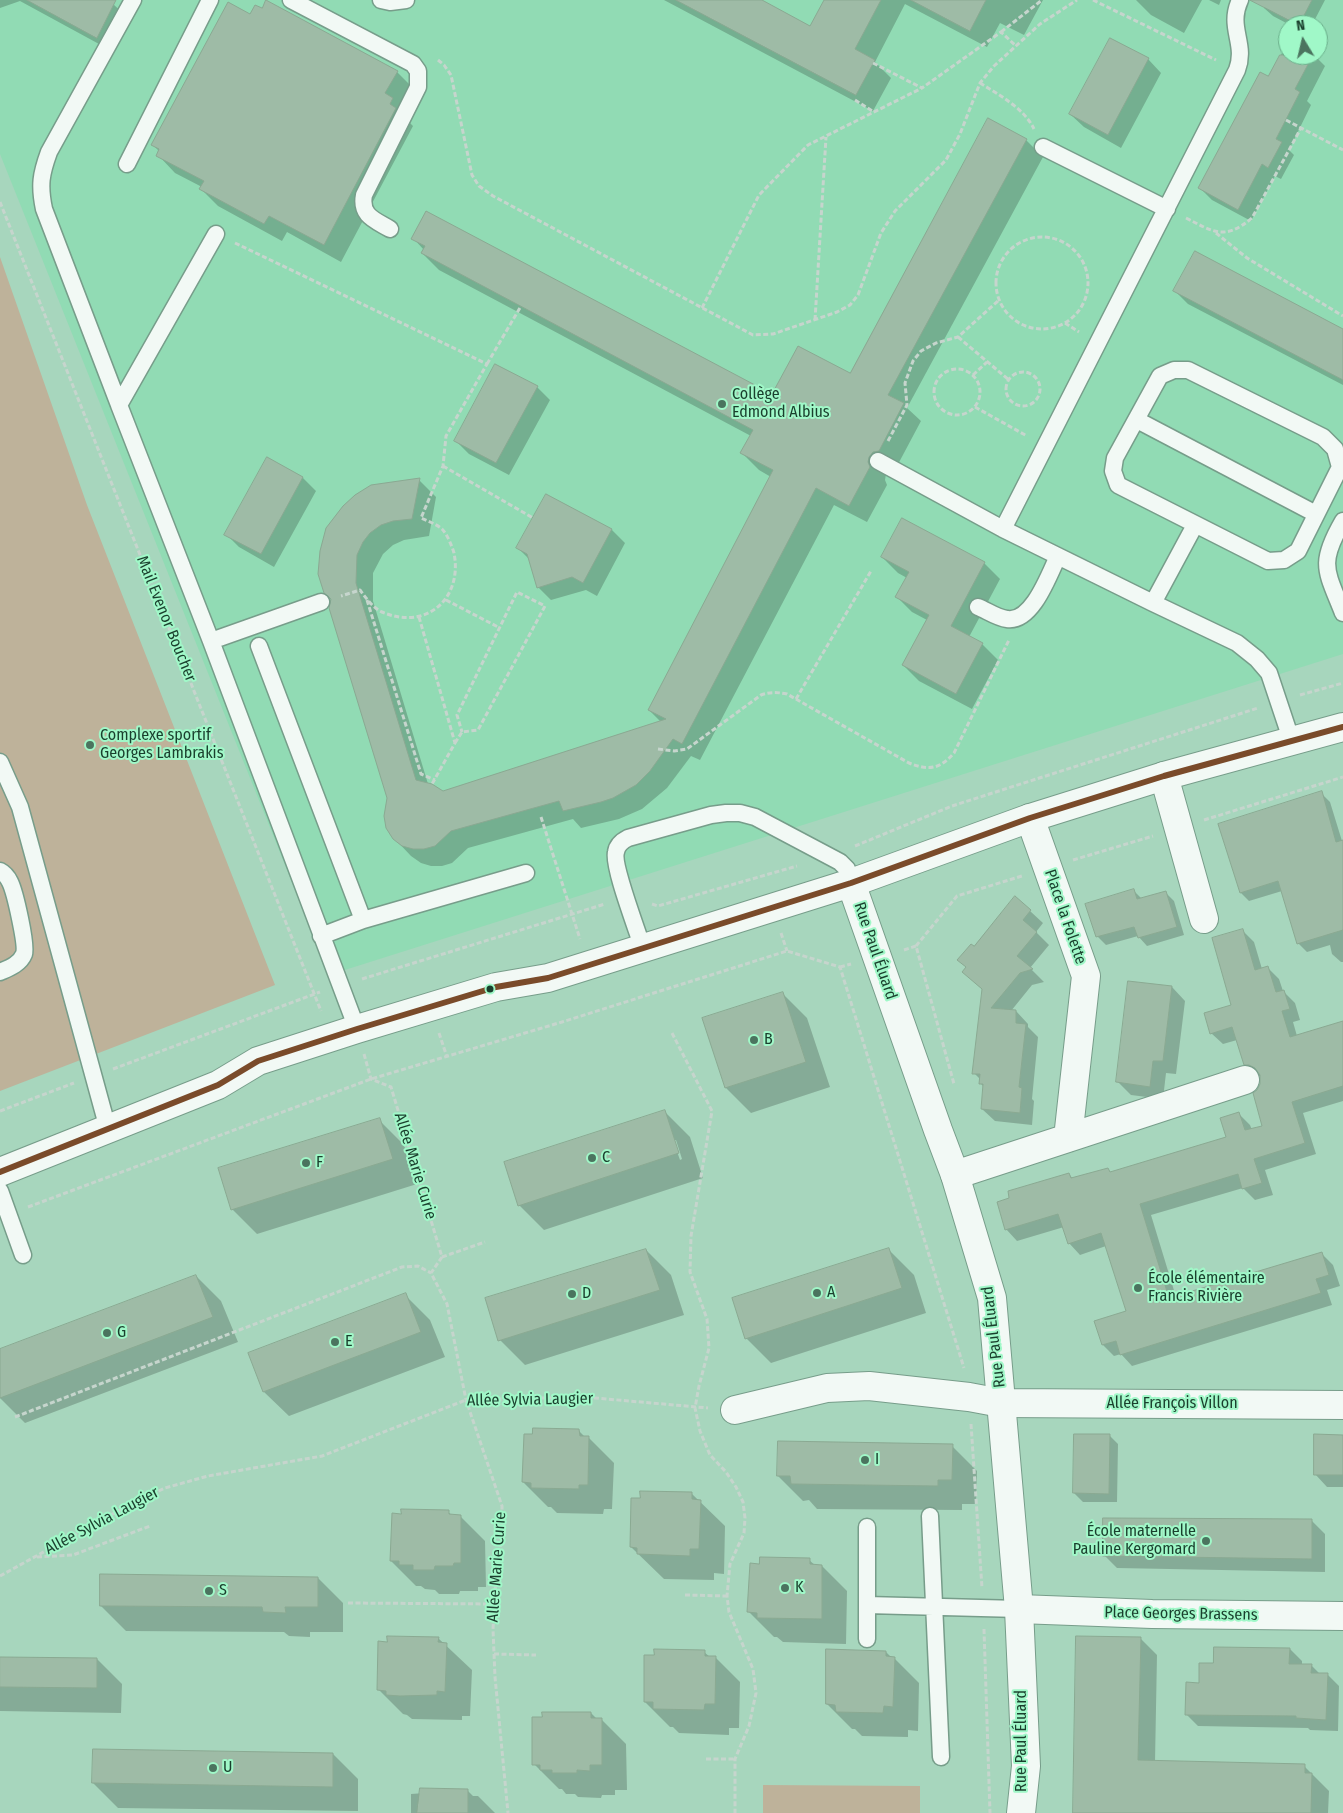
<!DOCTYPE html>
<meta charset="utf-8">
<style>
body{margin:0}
#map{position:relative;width:1343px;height:1813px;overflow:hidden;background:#a7d6bd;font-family:"Fira Sans Condensed",sans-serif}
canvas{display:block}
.north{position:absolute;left:1278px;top:15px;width:50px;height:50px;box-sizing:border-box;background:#a0f8c8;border:1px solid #6aae8a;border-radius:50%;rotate:351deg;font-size:14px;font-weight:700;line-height:20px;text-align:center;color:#1a3f2d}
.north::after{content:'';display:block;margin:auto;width:18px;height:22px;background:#4b745f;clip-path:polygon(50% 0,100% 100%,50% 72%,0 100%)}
</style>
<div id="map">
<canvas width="1343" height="1813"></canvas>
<div class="north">N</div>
</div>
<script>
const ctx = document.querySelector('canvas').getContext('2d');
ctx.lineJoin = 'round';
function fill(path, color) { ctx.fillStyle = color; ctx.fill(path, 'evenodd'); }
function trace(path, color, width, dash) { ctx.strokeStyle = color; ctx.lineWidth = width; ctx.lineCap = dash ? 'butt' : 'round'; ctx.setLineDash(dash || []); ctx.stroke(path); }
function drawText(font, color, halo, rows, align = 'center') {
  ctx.font = font + ' "Fira Sans Condensed",sans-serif'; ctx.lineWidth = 4; ctx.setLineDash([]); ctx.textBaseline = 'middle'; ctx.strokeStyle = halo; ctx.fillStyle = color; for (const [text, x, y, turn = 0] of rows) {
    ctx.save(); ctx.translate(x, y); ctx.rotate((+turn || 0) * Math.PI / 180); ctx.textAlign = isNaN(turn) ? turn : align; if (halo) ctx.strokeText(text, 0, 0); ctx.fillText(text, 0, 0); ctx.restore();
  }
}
const built = new Path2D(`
 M0,0H1343V654L329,975L0,154ZM1288,25H1318V55H1288Z`);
const green = new Path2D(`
 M0,257L87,505L275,985L0,1091Z
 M763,1785L920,1786V1813H763Z`);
const shadow = new Path2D(`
 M0,0H106L113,4L127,17L110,50L20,1L0,8Z
 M664,0H759L811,27L825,0H1043L1024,35L1000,23L987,47L905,4L875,62L891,78L873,111Z
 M1136,0H1202L1184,33L1151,15Z
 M1209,0H1221L1219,5Z
 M1268,0H1325L1312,25H1290L1273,16L1264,8Z
 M251,16L397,72L414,89L407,120L413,126L341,262L287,232L282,241L218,206L201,189L202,187L175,173L158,155L160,152L153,145Z
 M1288,42V55H1314L1325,66L1307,101L1311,105L1289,150L1294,155L1281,179L1275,176L1251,221L1212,200L1200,188L1269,77Z
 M1148,59L1161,73L1121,148L1084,127L1070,114Z
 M1026,140L1043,157L907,408L921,421L896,468L886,474L885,480L887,485L867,522L834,505L700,760L691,756L667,788L642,809L619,819L581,828L573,819L468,848L452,863L442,866H431L421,863L411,856L394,838L388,798L332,599L319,568L419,480L436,497L429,536L404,540L393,545L383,554L373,573V601L428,784L443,793L661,722L649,710L771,477L759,470L742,453L751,436L439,270L422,253L424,250L413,238L772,396L850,375Z
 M1175,291L1343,330V385L1188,304Z
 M537,387L550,400L509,475L469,454L456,441Z
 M268,459L303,478L316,491L274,567L239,547L226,534Z
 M546,496L612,530L625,543L597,596L586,590L551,600L538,587L530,560L518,548Z
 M882,557L984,563L1000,579L969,637L982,644L998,660L972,709L919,681L903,665L927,620L912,612L897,597L907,578L898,573Z
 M1321,793L1330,802L1342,841H1343V962H1341L1332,954L1330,945L1307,952L1298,943L1282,891L1249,901L1241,893Z
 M1134,891L1142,899L1165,892L1174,901L1184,935L1147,946L1138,936L1106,945L1098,937L1087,905Z
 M1030,911L1043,923L1036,932L1049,945L1030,968L1044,982L1032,985L1011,1011H1016L1028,1024V1027L1038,1037L1032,1099L1034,1101L1032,1125L995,1121L982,1109L984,1087L980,1083L981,1080L974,1073L983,990L963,972L967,968L959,960L974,948Z
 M1242,930L1254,942L1262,969L1267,967L1279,979L1283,991L1295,1003L1300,1020L1293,1022L1297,1036L1343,1022V1101L1303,1113L1316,1154L1265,1170L1273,1195L1255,1200L1243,1188L1151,1215L1176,1297L1321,1253L1333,1265L1340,1286L1327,1290L1332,1305L1132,1366L1121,1354L1114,1356L1103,1345L1127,1312L1106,1246L1080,1255L1069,1243L1064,1227L1017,1241L1006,1229L1069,1174L1073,1179L1108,1169L1111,1173L1228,1138L1239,1114L1250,1125L1252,1130L1264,1127L1258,1091L1261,1084V1076H1257L1245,1064L1237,1040L1223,1044L1211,1033L1232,1006Z
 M1129,982L1172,987L1185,1001L1176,1074L1166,1073L1163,1099L1131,1095L1118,1082Z
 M782,993L807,1018L830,1087L751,1113L726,1088L704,1019Z
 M665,1112L690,1137L703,1178L544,1230L519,1205ZM673,1140H676L682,1159L680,1160Z
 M379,1120L404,1145L417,1184L257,1234L232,1209Z
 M646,1250L671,1275L684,1315L525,1365L500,1340Z
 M889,1250L914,1275L926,1313L771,1363L746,1338Z
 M196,1276L221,1301L238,1342L25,1423L0,1398V1350Z
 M405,1295L430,1320L445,1357L289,1416L264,1392Z
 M578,1430L586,1438H589L614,1463L612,1509H604L603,1514L557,1513L551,1507H548L523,1482Z
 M1109,1435L1118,1444L1117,1502H1083L1074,1493Z
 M1343,1436V1487H1327L1315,1474Z
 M952,1446L977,1471L976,1504H962V1510L817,1509L809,1500L803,1501L778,1476Z
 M691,1493L725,1526L724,1574L714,1573V1580L664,1579L631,1547Z
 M448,1512L453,1516H460L485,1541L486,1587H478V1591H460L459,1594H439L435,1590L425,1589L421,1586H416L391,1561Z
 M1312,1521L1325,1534V1572L1117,1568L1104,1555Z
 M809,1560L816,1566H822L847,1591L846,1644L783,1642L777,1637H774L749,1612L760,1565Z
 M318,1578L343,1603V1632H310V1637L289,1636L284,1632L126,1631L101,1606Z
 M438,1638L472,1670L470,1716H462V1720L412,1719L407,1715L403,1714L378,1689L389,1643Z
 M1140,1638L1157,1655L1155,1762L1304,1766L1329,1791L1328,1813H1074Z
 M1290,1649L1302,1661V1665H1311L1320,1674H1327L1339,1686L1338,1731L1310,1730L1308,1728L1198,1726L1186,1714L1200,1684L1214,1664Z
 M704,1652L710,1657H715L740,1682L739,1728H729V1735L679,1733L673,1727H670L645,1702Z
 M886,1652L892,1658H894L919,1683L918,1731L908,1730V1737L862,1736L855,1729H852L827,1704Z
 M0,1659H97L122,1684L121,1713L0,1711Z
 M591,1713L597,1719H601L626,1744L627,1790H615V1795H602L601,1798L578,1797L575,1794H566L562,1789H559L534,1764Z
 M333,1754L358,1779V1811L118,1808L93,1783Z
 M467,1790L473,1796H478L495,1813H411V1794Z`);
const building = new Path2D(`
 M27,0H116L97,38Z
 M266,0L398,71L385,93L393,98L390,104L396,108L324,245L269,216L264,224L199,189L204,181L156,156L159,149L151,145L228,2L250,14L255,5L262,8Z
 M676,0H762L810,26L824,0H881L855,49L875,60L856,95Z
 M911,0H986L970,31Z
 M1250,0H1312L1299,25Z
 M1110,38L1149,58L1108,135L1069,114Z
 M1280,55H1313L1295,89L1300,92L1276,139L1282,142L1268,168L1262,164L1238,210L1198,188L1260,72L1268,76Z
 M988,118L1027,139L888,395L904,403L879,451L873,452L869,457L868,462L870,467L849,506L816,488L682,744L673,739L650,771L636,785L613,798L601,802L563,811L559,801L451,831L435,846L424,849H413L402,846L393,839L386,828L384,816L387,798L329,608L331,599L324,593L318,574L320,551L326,528L343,506L355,495L371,485L420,478L412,519L393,521L381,525L370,533L363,542L357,555L356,583L416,780L432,784L443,791L666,719L648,710L773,470L740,453L753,430L421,253L425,246L411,239L426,211L772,394L798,346L850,373Z
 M1195,251L1343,329V380L1173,291Z
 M495,364L538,386L496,463L454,441Z
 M267,457L303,477L261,554L224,535Z
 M546,494L612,529L583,583L572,577L537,588L527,554L516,548Z
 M902,518L985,562L951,626L983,643L956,694L902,665L929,615L895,597L909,572L881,557Z
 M1322,791L1336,842L1343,840V930L1297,944L1278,881L1240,893L1218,824Z
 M1134,889L1137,899L1166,891L1177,927L1138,938L1134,927L1096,937L1085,904Z
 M1015,896L1031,910L1023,920L1037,932L1017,956L1033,969L1020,973L991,1008L1016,1010V1023L1026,1024L1019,1087L1022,1088L1020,1113L981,1109L983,1084H979L980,1074H972L982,989L962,972L966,967L957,960L971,944L974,946Z
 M1243,929L1255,970L1268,966L1276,992L1284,990L1290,1009L1282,1011L1290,1037L1343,1021V1086L1292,1102L1305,1143L1254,1159L1262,1183L1242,1189L1238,1174L1140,1204L1169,1298L1322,1252L1329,1275L1316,1279L1321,1293L1120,1355L1116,1341L1102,1345L1094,1321L1126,1311L1101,1233L1068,1244L1058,1214L1005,1230L997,1202L1009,1198L1008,1191L1069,1173L1071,1178L1108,1168L1110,1172L1226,1137L1220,1118L1239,1112L1245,1130L1262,1126L1253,1093L1257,1090L1260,1084V1075L1255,1068L1249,1065H1244L1232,1027L1210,1034L1204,1013L1231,1005L1212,938Z
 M1128,981L1172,986L1163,1061H1153L1150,1087L1116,1082Z
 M783,992L806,1062L725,1088L702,1018Z
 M665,1110L679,1153L518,1206L504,1162Z
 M380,1118L393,1159L231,1210L218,1168Z
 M889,1248L902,1288L745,1339L732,1298Z
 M646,1249L660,1290L498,1341L485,1298Z
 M196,1275L213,1317L0,1398V1349Z
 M406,1293L421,1332L263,1392L248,1353Z
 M533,1428L579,1429L580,1436H589L588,1485H579V1489L531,1488V1483L522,1482L524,1434H532Z
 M1074,1434H1110L1109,1494L1073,1493Z
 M1314,1434L1343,1435V1475H1314Z
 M778,1441L953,1444L952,1480H938V1486L791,1484L790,1476H777Z
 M640,1491L692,1492V1499L701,1500L699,1549H690V1556L637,1554V1548L630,1547L631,1498H640Z
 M401,1509L449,1510V1514L461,1515V1563H454L453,1566H435L434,1570H413V1565H399V1561H390L392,1513L401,1514Z
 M1103,1518L1312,1519V1559L1103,1556Z
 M760,1557L810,1558V1564L822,1565V1619L757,1618V1613L747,1612L750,1563L759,1564Z
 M100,1574L318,1577V1607H285L286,1613L263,1612L262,1607L100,1606Z
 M387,1636L439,1637L438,1642L447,1643L445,1692L437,1691V1695L400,1696L386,1695V1691L377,1690L378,1641L387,1642Z
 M1076,1636L1141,1637L1138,1760L1305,1764V1773H1312L1311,1813H1073Z
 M1214,1647L1290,1648L1289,1664H1312L1311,1673H1328L1326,1720L1296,1718V1716L1185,1715L1186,1682L1199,1683V1663H1213Z
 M654,1649L705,1650V1656H716L715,1704H705L704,1710L653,1709V1702H644V1655H654Z
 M826,1649L886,1651V1656L895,1657L893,1707L884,1706L883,1713L836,1712L835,1705L826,1704Z
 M0,1657L97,1658V1688L0,1687Z
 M542,1712H591V1718H602V1765H590V1771L577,1770V1773H552V1770H540V1765H532V1717H542Z
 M93,1749L333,1753V1787L92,1783Z
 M420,1788L468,1789V1813H417Z`);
const path = new Path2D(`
 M1093,0L1216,60
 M1001,32L1042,0
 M438,60L444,65L451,75L472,175L479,186L493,196L753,335L773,334L837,312L850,305L858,295L881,233L895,211L946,160L960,134L980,83L994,66L1040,24L1077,0
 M873,63L922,88L1001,32L1016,46
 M980,83C999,95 1024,108 1034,129
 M855,100L874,112
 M1286,120L1343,150
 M0,202L321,1011
 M1186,218C1214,232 1224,241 1252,218L1301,128
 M1216,233L1247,258L1343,316
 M996 283a46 46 0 1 1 92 0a46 46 0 1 1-92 0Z
 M235,243L487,364L446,436L443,466L421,518C428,521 436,524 442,529C447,534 452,546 454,553C463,599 426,631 382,612C373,608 366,598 360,590L341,596
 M702,308L759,195L808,145L922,88
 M815,320L826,137
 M1065,323L1079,332
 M958,337L1009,380
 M487,364L521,306
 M934 392a23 23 0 1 1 46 0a23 23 0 1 1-46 0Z
 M1006 389a17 17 0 1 1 34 0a17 17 0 1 1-34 0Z
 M973,375L987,362
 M975,407L1027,436
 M888,441L907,405L905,383L913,361L921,351L936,343L958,337L999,300
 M443,466L533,518
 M367,600L421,774L435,780
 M446,600L500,628
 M419,617L455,743L432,784
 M1300,695L1343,683
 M796,699L871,571
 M455,743L462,732L478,730L545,606L517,592L457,715L462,732
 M658,749L674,751L687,749L761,695C770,692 777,692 787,694L909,763C929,771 940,769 954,753L1009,640
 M541,817L580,939
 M1204,820L1343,777
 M855,846L952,806L1258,708
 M1073,860L1153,836
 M652,904L658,906L797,866
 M781,933L787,951
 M916,946L957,896L1022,876
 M904,950L916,946L954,1084
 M840,967L851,964
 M362,979L605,904
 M439,1033L447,1057
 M672,1033L712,1111L691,1236L690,1272L707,1319L709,1348L699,1386L695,1408L700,1431L710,1455L726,1472L736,1487L743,1502L745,1518L744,1533L730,1564L727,1596L729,1612L753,1669L756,1693L749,1726L735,1759V1813
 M364,1054L371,1079L391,1087L442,1257L431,1273L447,1304L466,1400L502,1506V1535L496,1575L493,1629L495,1677L508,1813
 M113,1069L320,992
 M0,1111L74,1083
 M28,1207L371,1079L562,1022L787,951L840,967L964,1368
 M442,1257L485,1242
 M15,1417L402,1267L418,1266L431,1273
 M971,1424L982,1588
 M37,1557L73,1555L150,1526
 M0,1576L129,1505L165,1488L208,1476L322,1456L466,1400L584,1397L708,1408
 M685,1595L727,1596
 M348,1603L495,1604
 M984,1629L990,1813
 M494,1654L536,1655
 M706,1759H735`);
const service = new Path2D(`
 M291,0L413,64L418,71V87L364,195C360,216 375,220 390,229
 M381,0L390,2L406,0
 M1043,147L1167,209
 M127,164L210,0
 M216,234L119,405L211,641L357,1029
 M1174,370H1188L1323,437L1335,449L1340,467L1298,551L1284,560L1268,561L1118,485L1113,471L1115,458L1160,376Z
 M119,405L44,209C39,185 41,174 49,152L133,0
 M1137,420L1316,514
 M878,461L1003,529L1153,603L1237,643L1257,659L1269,673L1292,742
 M1343,521C1318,564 1326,570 1343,613
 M1003,529L1237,70C1247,43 1227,28 1240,0
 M1153,603L1195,525
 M978,607C986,610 997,618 1007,619C1032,623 1049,575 1058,556
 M211,641L321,602
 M259,646L363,920
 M0,762L20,807L108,1129
 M0,871C4,873 8,878 10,882C15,892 27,945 24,954C20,964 9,968 0,972
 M321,936L363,920L526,873
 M643,949C638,932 612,865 616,852C617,845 622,841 628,838L711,815L726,813H740L755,817L840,862L847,869L851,883
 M0,1191L23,1255
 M930,1516L941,1757
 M867,1605L1019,1609
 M867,1639V1527`);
const minor = new Path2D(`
 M1164,776L1204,919
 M1030,818L1086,976L1068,1138
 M955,1175L1245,1080
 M735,1410L827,1388L869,1386L969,1397L1001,1403L1343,1405
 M1019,1609L1152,1614L1343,1616`);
const tertiary = new Path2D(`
 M851,883L938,1130L955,1175L992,1298L1019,1609L1026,1766L1021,1813
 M0,1172L218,1085L258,1061L357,1029L496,987L548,978L851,883L1030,818L1164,776L1343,727`);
const bus1 = new Path2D(`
 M0,1172L218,1085L258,1061L357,1029L496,987L548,978L851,883L1030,818L1164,776L1343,727`);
const markers = [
 [722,404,5,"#4b745f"],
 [90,745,5,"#4b745f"],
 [490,989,4.5,"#1a3f2d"],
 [754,1040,5,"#4b745f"],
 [592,1158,5,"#4b745f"],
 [306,1163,5,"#4b745f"],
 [1138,1288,5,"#4b745f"],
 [817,1293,5,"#4b745f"],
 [572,1294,5,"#4b745f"],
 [107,1333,5,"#4b745f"],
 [335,1342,5,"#4b745f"],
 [865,1460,5,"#4b745f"],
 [1206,1541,5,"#4b745f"],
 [785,1588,5,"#4b745f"],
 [209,1591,5,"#4b745f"],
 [213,1768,5,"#4b745f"]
];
const poiNames = [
 ["Collège",732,395],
 ["Edmond Albius",732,413],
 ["Complexe sportif",100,736],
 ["Georges Lambrakis",100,754],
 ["B",764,1040],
 ["C",602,1158],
 ["F",316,1163],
 ["École élémentaire",1148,1279],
 ["Francis Rivière",1148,1297],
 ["A",827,1293],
 ["D",582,1294],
 ["G",117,1333],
 ["E",345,1342],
 ["I",875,1460],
 ["École maternelle",1196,1532,"right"],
 ["Pauline Kergomard",1196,1550,"right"],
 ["K",795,1588],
 ["S",219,1591],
 ["U",223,1768]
];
const streetNames = [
 ["Mail Evenor Boucher",166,619,68],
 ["Place la Folette",1065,917,71],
 ["Rue Paul Éluard",875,951,71],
 ["Allée Marie Curie",415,1166,73],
 ["Rue Paul Éluard",994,1337,-97],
 ["Allée Sylvia Laugier",530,1400,-1],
 ["Allée François Villon",1172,1404],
 ["Allée Sylvia Laugier",102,1521,-28],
 ["Allée Marie Curie",497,1567,-86],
 ["Place Georges Brassens",1181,1614,1],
 ["Rue Paul Éluard",1022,1741,-90]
];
fill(built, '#91dbb4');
fill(green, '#beb29a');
fill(shadow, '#0003');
fill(building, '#9ebba6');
trace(building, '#8aa992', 1);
trace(service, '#779d8a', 19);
trace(minor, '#779d8a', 30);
trace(tertiary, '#779d8a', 30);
trace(path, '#c6d5cd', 3, [5, 2.5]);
trace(service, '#f2f9f5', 16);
trace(minor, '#f2f9f5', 28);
trace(tertiary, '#f2f9f5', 28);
trace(bus1, '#7a4b2a', 6);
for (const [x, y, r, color] of markers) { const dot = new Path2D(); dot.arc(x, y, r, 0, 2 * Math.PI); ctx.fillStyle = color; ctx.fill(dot); trace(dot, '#a0f8c8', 2); }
drawText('16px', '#1a3f2d', '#a0f8c8', poiNames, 'left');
drawText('16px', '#1a3f2d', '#a0f8c8', streetNames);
</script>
